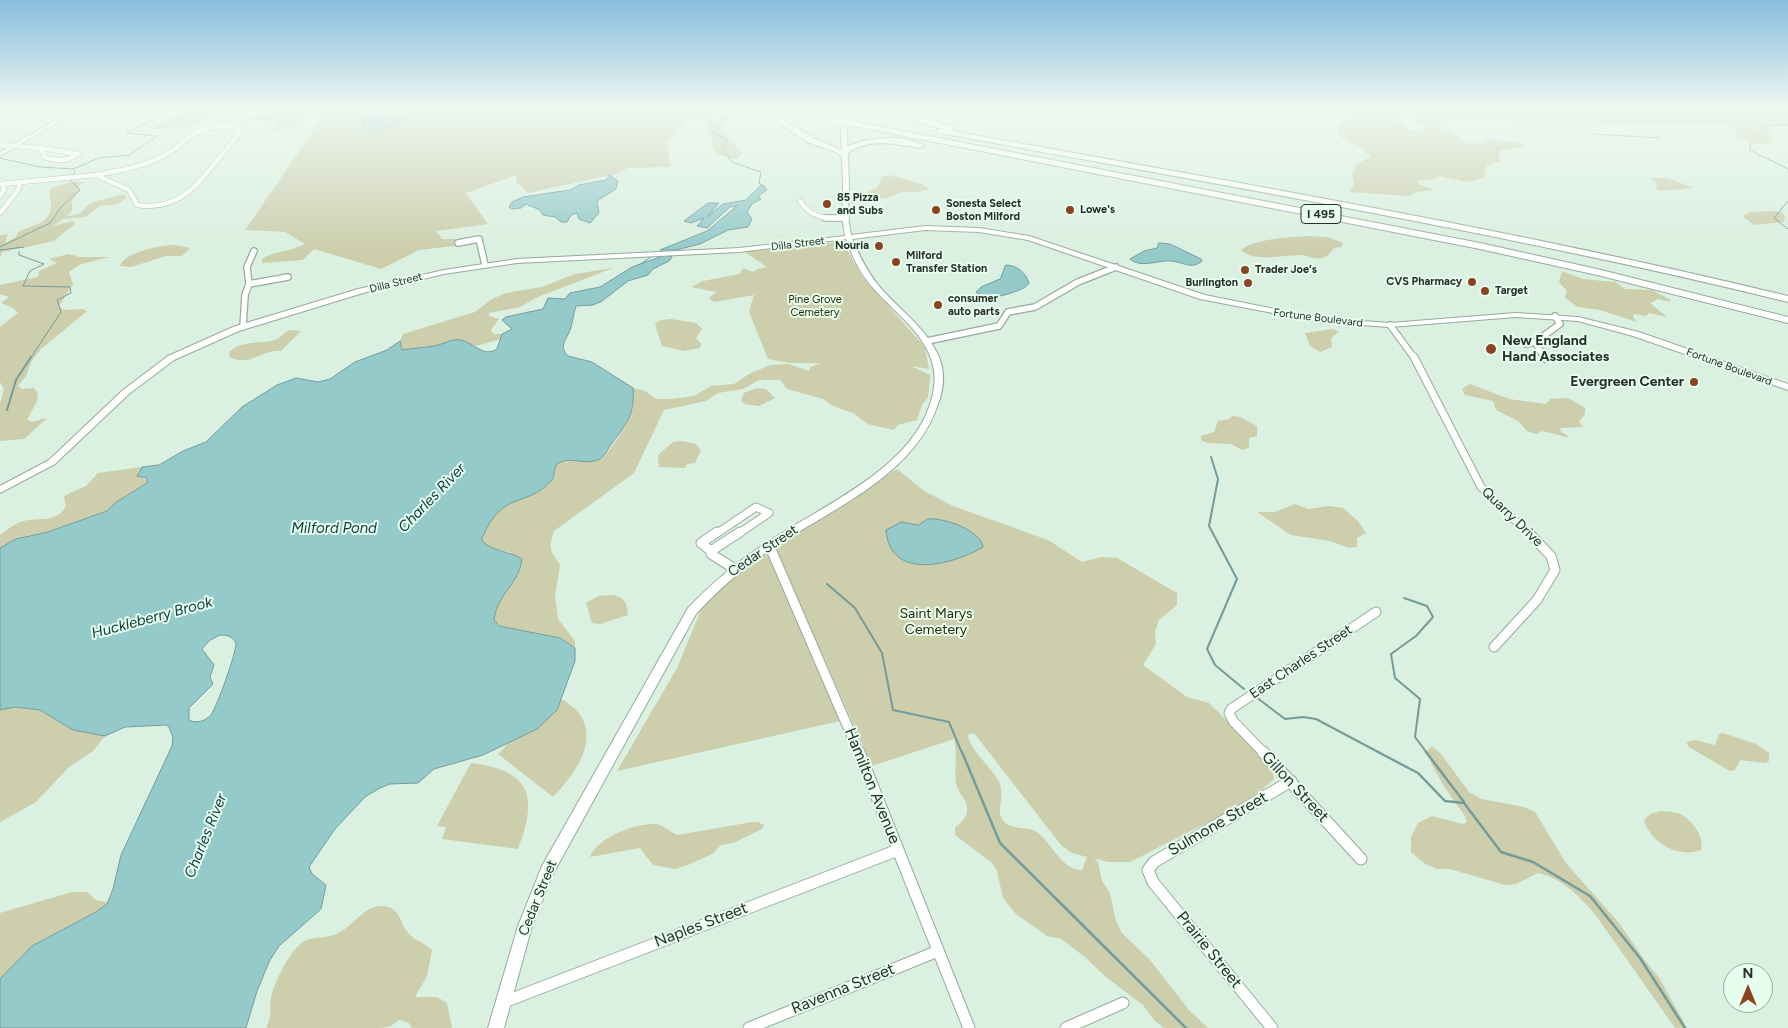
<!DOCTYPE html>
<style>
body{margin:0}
#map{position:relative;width:1788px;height:1028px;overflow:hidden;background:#daf0e0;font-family:Figtree,sans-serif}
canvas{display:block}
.north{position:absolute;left:1723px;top:963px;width:50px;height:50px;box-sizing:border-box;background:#e7fded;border:1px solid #9aab9f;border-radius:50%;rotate:0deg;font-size:14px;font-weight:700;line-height:20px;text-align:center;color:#272f29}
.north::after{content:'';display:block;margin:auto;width:18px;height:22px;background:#8b4322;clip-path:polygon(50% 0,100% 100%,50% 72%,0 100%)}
</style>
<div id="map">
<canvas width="1788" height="1028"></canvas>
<div class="north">N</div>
</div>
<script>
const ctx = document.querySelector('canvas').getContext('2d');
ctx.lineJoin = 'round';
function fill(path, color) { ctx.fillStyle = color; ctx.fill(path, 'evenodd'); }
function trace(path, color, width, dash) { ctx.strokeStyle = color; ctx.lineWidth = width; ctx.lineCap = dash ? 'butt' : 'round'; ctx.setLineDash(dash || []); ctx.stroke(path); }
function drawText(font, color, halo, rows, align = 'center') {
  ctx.font = font + ' Figtree,sans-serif'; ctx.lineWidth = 4; ctx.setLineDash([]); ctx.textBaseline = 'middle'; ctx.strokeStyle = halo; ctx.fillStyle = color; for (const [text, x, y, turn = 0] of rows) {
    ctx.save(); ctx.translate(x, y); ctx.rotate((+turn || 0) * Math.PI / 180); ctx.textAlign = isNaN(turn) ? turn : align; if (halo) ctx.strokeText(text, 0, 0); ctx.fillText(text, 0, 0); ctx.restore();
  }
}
const green = new Path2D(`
 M188,108H217L195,126L150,130Z
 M262,108H294L296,111L304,110L311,113C302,125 289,130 273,131L276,126L275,122L257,120L237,122L280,110Z
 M329,108H720L714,116L685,121L667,142L670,167L627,168L620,173L528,193L516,182L517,175L466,193L488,224L436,231L442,239H458V244L454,246L419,250L381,269L314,249L303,260L262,263V259C272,251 291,252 305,244L285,232L245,230Z
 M1266,108H1788V127H1773L1767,131L1769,132V138L1773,141L1771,143L1757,144L1737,139L1735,134L1739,131L1728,124L1539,122L1443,118L1448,124L1440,125L1438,128L1451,132L1468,144L1486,142L1485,139L1522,143L1523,147L1499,151L1500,161L1486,166L1484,178L1467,182L1438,176L1440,178L1417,181L1418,184L1434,190L1417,192L1409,196L1349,192L1354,184L1352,172L1356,169L1355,165L1370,157C1364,142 1344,145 1336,132L1339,129L1336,127L1342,121L1353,119V113ZM1397,115L1415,116V121L1424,126L1422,129L1430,132L1409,130L1396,121Z
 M724,115L731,117L721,127L742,153L737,159C702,154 720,147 706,130L708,126L700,122L716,119Z
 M890,175L922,184L929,189C920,193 914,191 905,192C892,193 883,207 868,192L878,187L882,177Z
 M1650,178H1668L1694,188L1660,191L1655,189L1657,184Z
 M74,181L84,182L79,186V191L72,200V211L67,216C87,215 80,208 94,202C104,199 115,197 124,194L127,197L118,204L100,206L85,217L63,219L53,226L72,221L76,223L54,241L2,252L0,258V235L8,234L5,243L16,237L18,232C31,225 52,224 51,204C51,198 48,194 51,188Z
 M1772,211L1780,212L1785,215L1784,222L1755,225L1744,218V215L1751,212Z
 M1307,236L1328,237L1343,243L1341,247L1334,248C1330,253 1328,257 1322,258C1314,260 1307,255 1299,255C1281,255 1256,263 1241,250C1254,239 1290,237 1307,236Z
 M837,242L844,244L863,278L925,347L929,369L911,366L930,375V378L928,397L922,405L917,420L898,425L894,430L868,424L853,413L833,406L823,399L787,389L780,380H759L743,389L718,393L706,401L664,410L634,473L554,531C548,551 550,549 560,565L555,596L558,619L575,641V648L560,638L499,626L494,619C497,600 507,588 519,574L510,552L493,549L482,541C482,536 485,531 487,527C502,496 532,501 553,479V469L560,462L601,459L604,457C621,435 636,417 633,388L645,391L656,399H671L694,396L711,386L734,384L749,374L770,365L788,364L809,371L810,367L821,363H789L768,359L749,312L754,295L714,302L709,298L716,292L691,287L703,281L740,274L743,268L753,272L758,269L767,267L745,252Z
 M174,245L190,248L182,256H166L131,267L120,266C125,252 161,245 174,245Z
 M69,254L79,257H109L81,264L69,272L73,284L59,306L64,310L82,309L87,311L41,349L31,362L26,376L18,386L22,389L34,388L38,394L37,401L27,420L32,422L46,418L45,420L24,439L0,441V404L4,389L0,382V327L18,313L13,308L1,303L9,297L0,294V285L38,277L39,271L57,263L49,259Z
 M613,268L538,297L520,307L489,313V316L499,319L491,330L494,334H502L501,339L476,346L461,340L432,347L401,350L400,341L403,334L475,312L492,299L506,293L542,287L575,274Z
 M1562,271L1583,279L1615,282L1625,289L1652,290L1671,300L1670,302L1658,299L1650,303L1667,317L1649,313L1646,316L1634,314L1633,317L1637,322L1600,310L1578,307L1565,298L1567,291L1559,282Z
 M671,319L696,323L702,329L696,338L701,344L700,348L684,351L662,346L655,324L661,320Z
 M1333,329L1339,332L1331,338L1332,347L1320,352L1310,346L1305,333Z
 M289,330L301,331L281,351C264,348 249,368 230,357L229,352C243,340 259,344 275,340C281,338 283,333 289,330Z
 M1470,384L1509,399L1546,404L1550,399L1568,398L1585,408V414L1579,422L1583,427L1560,428L1561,432L1569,436L1566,437L1543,431L1536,434L1527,431L1518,421L1496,410L1493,401L1465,395L1462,389Z
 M757,388L766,389L775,398L759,406L744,404L741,400L744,393Z
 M1232,416L1240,417L1257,426V436L1249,438V448L1242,450L1231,444L1207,443L1201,440V436L1214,432L1218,421L1229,419Z
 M682,441L696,444L701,450L695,463L687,464L685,468L659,467L658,455L673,442Z
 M142,467L137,473L139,477L149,480L147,483L115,503L107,511L48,532L27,536L0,548V535C7,530 15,523 24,521C39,517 56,524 66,506L64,497L66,495L86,486L98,473Z
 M897,469L924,491L953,506L1048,540L1082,562L1101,557L1117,558L1177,593V605L1159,620L1155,632L1156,644L1143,665L1187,697L1209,703L1269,763L1272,768L1274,779L1262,790L1222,815L1130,862H1108L1094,858L1098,862L1102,881L1110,893L1116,921L1122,933L1150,960L1189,1010L1208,1028H1164L1155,1021L1143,1005L1106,977L1085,957L1061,939L1047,936L1016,914L1003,898L997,871L992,863L955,835V828C960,823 967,818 967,810C968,800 961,797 958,789C953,779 958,754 954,739L872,766L775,548ZM974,733L1061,845L1072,853L1087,857L1082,870C1060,870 1052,841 1035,831C1025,826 1007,831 1001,817C997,808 1006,794 998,780C987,762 975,756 967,735Z
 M1295,504L1308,509L1329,506L1343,508L1358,521L1366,533L1357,538V547L1349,548L1330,541L1291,535L1257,512H1275Z
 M768,553L840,721L617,771L677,668L703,605L739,572Z
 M612,595C625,598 627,602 628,615L600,624L592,623L586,603L598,596Z
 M564,700C569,704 575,709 579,713C600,742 573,776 553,797L498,754L521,730L558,701Z
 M15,707L40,710L73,730L105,736L93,751L69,767L36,802L0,822V710Z
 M1723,733L1756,744L1769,753V761L1765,763L1740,760L1735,770L1730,771L1689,747L1686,742L1695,740L1715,745L1719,734Z
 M1432,746L1441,754L1469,792L1482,799L1524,807L1535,812L1566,863L1619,923L1643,958L1660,979L1687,1028H1675L1597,917C1582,898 1562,878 1538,873L1516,884L1505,885L1450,869H1437L1424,863L1411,852V837L1418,823L1432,816L1463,824L1467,822L1465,816L1445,788L1432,765L1427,751Z
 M471,763C530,770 539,796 518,849L442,839L446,827L437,826Z
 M1660,811C1666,812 1674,811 1680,814C1691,819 1705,836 1701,850C1679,859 1650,842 1644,820L1650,814Z
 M752,822H758L764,825L762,829L733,843L721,845L712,854L688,865L675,869L653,865L640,848L590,857C597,838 633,824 653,824C664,824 668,832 678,835Z
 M72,892H87L96,900L107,902V904L96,912L32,946L0,979V913Z
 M381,906C403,907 398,924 411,936C417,941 426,944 432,950L427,976L415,997H437L447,1003L452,1028H412L409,1023L399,1020L391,1026L381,1028H266C273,1013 269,1012 271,998C273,984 292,946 306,940C316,937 327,938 336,934C354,927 360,908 381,906Z`);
const water = new Path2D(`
 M364,112C375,113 394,110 402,120C394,130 376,131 364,129L362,126L366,119L354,114Z
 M610,175L618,181L616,189L597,201L599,213L590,223L579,219L577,213L571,215L567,222H561L555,217L543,215L540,210L526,204L521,208L512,209L509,207L512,202L523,197L570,190L579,185L606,180Z
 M763,185L767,190L758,196L761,199L752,204L747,212L752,219L748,227L728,230L700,244L676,250H660L707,231L737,206L730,207L707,228L697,226L704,218L691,223L684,221L708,203H719L707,217L723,204L746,200L759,187Z
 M1159,243L1170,244L1201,259L1202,261C1190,271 1181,260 1168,261C1155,261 1141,268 1130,259L1144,251L1157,248Z
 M667,255L672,257L669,261L653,269L648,275L628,281L602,301L593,305L576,306C573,314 573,322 570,330C567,339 558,346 568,356L592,362L633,388C635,415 626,425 610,446C605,454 604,459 594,461C581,464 569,456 557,464C553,470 555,477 551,481C525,509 503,489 482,538V541C494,552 509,551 522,559C520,583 498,592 494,619L499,626L560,638L575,648V661L557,710L537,729L483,755L434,769L418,783L390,784L380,788L365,797L335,829L309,867L312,874L326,885L321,909L279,946L270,960L257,991L246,1028H0V979L32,946L96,912L107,904L113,889L121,855L172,746L173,738L169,727L166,725L125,727L105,736L73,730L40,710L15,707L0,710V548L16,539L48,532L107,511L115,503L147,483V478L137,476L142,467L159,465L183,451L206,442L242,407L277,385L296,378L318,382L330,379L355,362L387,350L400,341L402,350C412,348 423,348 434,346C442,345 452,338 461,340C474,343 484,358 497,349L502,334L512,329L502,320L506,317L543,309L548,298L565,299L570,293L600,287L632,267ZM220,635C227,635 232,636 236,643C236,654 217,706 211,715C205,721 197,724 189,720V708L213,684L210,677L214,665L202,649L209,641Z
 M1006,265C1017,265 1026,273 1029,283C1026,290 1000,297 992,297C986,297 982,295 976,292L981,287L1000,279Z
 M928,519C943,517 982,531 983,547C960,561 907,578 891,548C888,542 886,536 886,530L901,522L918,525Z`);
const streamFar2 = new Path2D(`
 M732,108L738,111L723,118L713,132L727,140L722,148L732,162L761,172L759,183L763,186
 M1788,125H1769L1750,145V150L1788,169
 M1594,134L1660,138
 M0,158L40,167L73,169
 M72,176L75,172L73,169L99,158L129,155L157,136L126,133L178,108
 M1788,201L1774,218L1788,229
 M0,247L50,223L61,207L80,190L70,180
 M0,250L24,247
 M19,252V255L44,264L30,271L23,286L70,287L71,293L57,300L61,312L30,359
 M639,265L654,255`);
const streamFar1 = new Path2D(`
 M7,410L16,380L31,357
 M1211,457L1218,479L1209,526L1237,579L1207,649L1215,665L1244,689
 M827,584L855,608L882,653L893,710L949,722L962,753
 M1404,598L1427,606L1433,617L1416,636L1391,654L1395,678L1420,699L1415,737L1427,753
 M1256,697L1285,719L1303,717L1316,719L1380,753`);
const stream = new Path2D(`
 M962,752L1000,843L1186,1028
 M1378,752L1418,773L1445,801L1464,803L1501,852L1533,862L1590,896L1640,958L1685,1028
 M1426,752L1464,802`);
const streetFar4 = new Path2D(`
 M72,109L99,108
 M223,126L236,127L240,130C235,141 226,149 219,158C196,187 178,211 137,205L129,190L96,175C118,171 142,167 163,156C188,143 189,128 223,126Z
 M0,145L41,148
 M41,148L78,154C68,161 56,162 45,157Z
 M0,184L96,175
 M0,196L4,190L3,184
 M800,201C811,219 828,219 847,218
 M0,213L18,190L20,182`);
const streetFar3 = new Path2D(`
 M825,218H843
 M458,243L479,239L485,265
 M249,284L288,277
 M1390,325L1415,359
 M243,327L245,295L249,284L247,267L254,251
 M927,341L999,326L1008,312L1035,307L1078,282L1116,267
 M1535,342L1560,324L1555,316
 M1526,344L1535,342L1545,359`);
const streetFar2 = new Path2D(`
 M1414,357L1481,487L1529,534
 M716,534L756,507L769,513L738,534`);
const streetFar1 = new Path2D(`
 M770,547L859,753
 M711,551V554L735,569
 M711,551L701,543L717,532
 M711,551L740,532
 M1494,647L1537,600L1555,570L1551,556L1528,532
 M1264,753L1233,721L1229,713L1231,709L1376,612`);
const street = new Path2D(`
 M859,752L969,1028
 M1263,752L1361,859
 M504,1002L898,850
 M749,1028L938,951
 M1066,1028L1123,1003
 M1272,1028L1153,882L1148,870L1154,862L1291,781`);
const secondary = new Path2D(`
 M69,108H75L59,122L0,156V152L55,120Z
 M840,108H846L849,184L848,217L851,235L925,226L979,228L1029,236L1205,295L1320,318L1390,323L1516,313L1578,317L1639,332L1788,384V390L1633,336L1578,321L1516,317L1390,327L1320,322L1200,299L1028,240L979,232L925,230L852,239C859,255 867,271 878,285C897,308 927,328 939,357C945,372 944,389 938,404C914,478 826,511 767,552C741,570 718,590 696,614L553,874L532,926L504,1028H488L518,926L542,866L688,608C710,585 733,565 760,547C815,509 906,473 929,407C935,390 937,376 931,359C922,331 892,310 874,289C861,275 852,257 846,239L739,252L517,263L444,274L363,293L239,331L174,360L129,394L55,464L0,493V486L49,460L123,390L168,356L233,327L358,289L444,270L517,259L739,248L845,236L842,217L843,184Z`);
const highway = new Path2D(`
 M757,108H766L813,138L842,150C860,137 905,133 924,146L920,148C895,144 869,137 847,154L849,156L845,158L833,151L807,142Z
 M779,108H792L837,119L833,121Z
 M890,108H900L954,127L952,131C1232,182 1512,229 1788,296V302C1508,233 1224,186 940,133H937V129L946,130L916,121Z
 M851,121L1480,243L1597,269L1788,317V323L1597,275L1480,249L848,125L847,123Z`);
const highwayBridge = new Path2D(`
 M833,109L853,114
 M833,119L851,123`);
const markers = [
 [827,204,5,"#8b4322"],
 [936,210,5,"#8b4322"],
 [1070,210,5,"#8b4322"],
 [879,246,5,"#8b4322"],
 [896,262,5,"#8b4322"],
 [1245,270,5,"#8b4322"],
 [1472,282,5,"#8b4322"],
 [1248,283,5,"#8b4322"],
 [1485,291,5,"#8b4322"],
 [938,305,5,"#8b4322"],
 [1491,349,6,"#8b4322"],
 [1694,382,5,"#8b4322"]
];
const farPoinames = [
 ["85 Pizza",837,198],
 ["and Subs",837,211],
 ["Sonesta Select",946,204],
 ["Boston Milford",946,217],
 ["Lowe's",1080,210],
 ["Nouria",869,246,"right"],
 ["Milford",906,256],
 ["Transfer Station",906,269],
 ["Trader Joe's",1255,270],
 ["CVS Pharmacy",1462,282,"right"],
 ["Burlington",1238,283,"right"],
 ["Target",1495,291],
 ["consumer",948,299],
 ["auto parts",948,312]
];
const farStreetnames = [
 ["Dilla Street",798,244,-7],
 ["Dilla Street",396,283,-14],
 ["Fortune Boulevard",1318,318,7],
 ["Fortune Boulevard",1729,367,20]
];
const farParknames = [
 ["Pine Grove",815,300],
 ["Cemetery",815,313]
];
const shields = [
 [1321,214,40]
];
const shieldNames = [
 ["I 495",1321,214]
];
const poiNames = [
 ["New England",1502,341],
 ["Hand Associates",1502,357],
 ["Evergreen Center",1684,382,"right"]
];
const streetNames = [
 ["Quarry Drive",1512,517,44],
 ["Cedar Street",763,551,-34],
 ["East Charles Street",1301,662,-34],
 ["Cedar Street",538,898,-68]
];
const parkNames = [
 ["Saint Marys",936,614],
 ["Cemetery",936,630]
];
const waterNames = [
 ["Charles River",432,498,-46],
 ["Milford Pond",334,529],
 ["Huckleberry Brook",152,618,-15],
 ["Charles River",206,836,-68]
];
const nearStreetnames = [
 ["Hamilton Avenue",872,786,68],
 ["Gillon Street",1295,787,47],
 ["Sulmone Street",1218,824,-30],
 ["Naples Street",701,925,-21],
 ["Prairie Street",1209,950,51],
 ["Ravenna Street",843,989,-22]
];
fill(green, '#ccceac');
fill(water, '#95cacb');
trace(water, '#749c9a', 1);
trace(streamFar2, '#749c9a', 1);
trace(streamFar1, '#749c9a', 2);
trace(stream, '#749c9a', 2.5);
trace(streetFar4, '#97ab9c', 5.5);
trace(streetFar3, '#97ab9c', 8);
trace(streetFar2, '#97ab9c', 9);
trace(streetFar1, '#97ab9c', 11);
trace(street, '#97ab9c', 13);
trace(secondary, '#97ab9c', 2);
trace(highway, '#97ab9c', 2);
trace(streetFar4, '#fff', 4.5);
trace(streetFar3, '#fff', 5.5);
trace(streetFar2, '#fff', 7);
trace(streetFar1, '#fff', 9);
trace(street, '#fff', 11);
fill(secondary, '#fff');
fill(highway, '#fff');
trace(highwayBridge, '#97ab9c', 9, []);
trace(highwayBridge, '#fff', 8);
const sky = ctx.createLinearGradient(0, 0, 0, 252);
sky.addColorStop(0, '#87bddc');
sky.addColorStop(0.43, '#eef8f1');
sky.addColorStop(1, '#eef8f100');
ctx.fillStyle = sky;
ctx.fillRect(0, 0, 1788, 252);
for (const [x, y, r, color] of markers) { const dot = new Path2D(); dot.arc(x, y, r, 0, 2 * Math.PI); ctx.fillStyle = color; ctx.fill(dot); trace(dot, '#e7fded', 2); }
drawText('bold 11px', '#272f29', '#e7fded', farPoinames, 'left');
drawText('11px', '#272f29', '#e7fded', farStreetnames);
drawText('11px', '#2b2b09', '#e7fded', farParknames);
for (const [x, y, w] of shields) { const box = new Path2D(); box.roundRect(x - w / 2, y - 9.5, w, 19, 4); ctx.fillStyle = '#e7fded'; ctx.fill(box); trace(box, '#272f29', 1); }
drawText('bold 12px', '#272f29', null, shieldNames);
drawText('bold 14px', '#272f29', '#e7fded', poiNames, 'left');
drawText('14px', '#272f29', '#e7fded', streetNames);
drawText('14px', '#2b2b09', '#e7fded', parkNames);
drawText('italic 15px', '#073b3d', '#e7fded', waterNames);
drawText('16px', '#272f29', '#e7fded', nearStreetnames);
</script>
